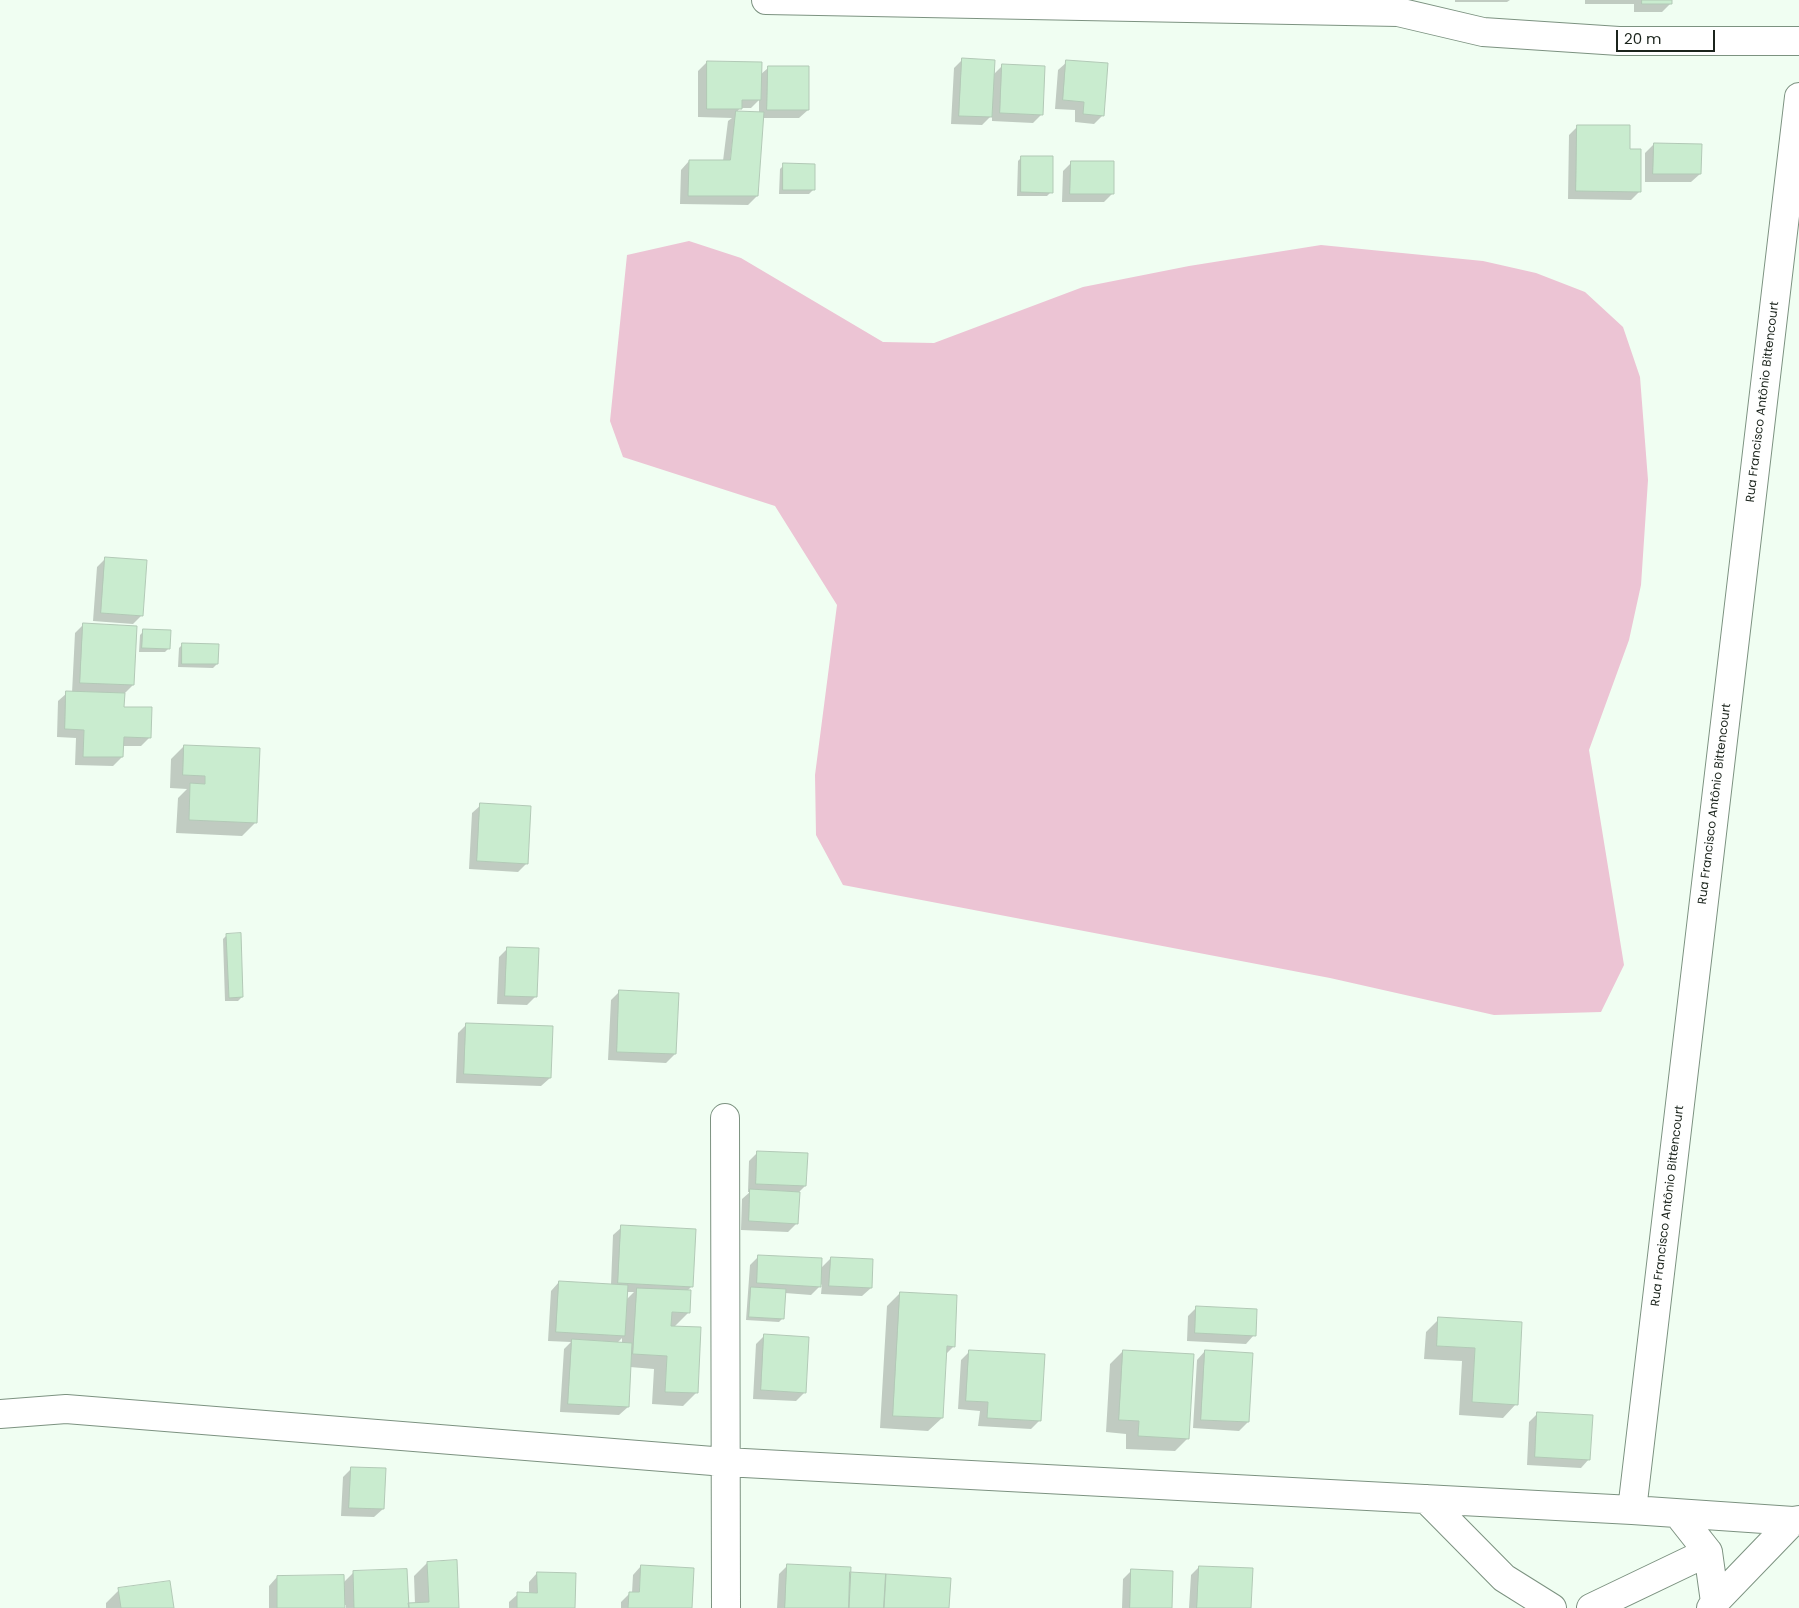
<!DOCTYPE html>
<meta charset="utf-8">
<style>
body{margin:0}
#map{position:relative;width:1799px;height:1608px;overflow:hidden;background:#f0fef2;font-family:Poppins,sans-serif}
canvas{display:block}
.scale{position:absolute;left:1616px;top:30px;width:99px;height:22px;box-sizing:border-box;border:2px solid #1b241c;border-top:0;padding-left:6px;font-size:15px;line-height:18px;white-space:nowrap;color:#1b241c;-webkit-text-stroke:4px #fff;paint-order:stroke}
</style>
<div id="map">
<canvas width="1799" height="1608"></canvas>
<div class="scale">20 m</div>
</div>
<script>
const ctx = document.querySelector('canvas').getContext('2d');
ctx.lineJoin = 'round';
function fill(path, color) { ctx.fillStyle = color; ctx.fill(path, 'evenodd'); }
function trace(path, color, width, dash) { ctx.strokeStyle = color; ctx.lineWidth = width; ctx.lineCap = dash ? 'butt' : 'round'; ctx.setLineDash(dash || []); ctx.stroke(path); }
function drawText(font, color, halo, rows, align = 'center') {
  ctx.font = font + ' Poppins,sans-serif'; ctx.lineWidth = 5; ctx.setLineDash([]); ctx.textBaseline = 'middle'; ctx.strokeStyle = halo; ctx.fillStyle = color; for (const [text, x, y, turn = 0] of rows) {
    ctx.save(); ctx.translate(x, y); ctx.rotate((+turn || 0) * Math.PI / 180); ctx.textAlign = isNaN(turn) ? turn : align; if (halo) ctx.strokeText(text, 0, 0); ctx.fillText(text, 0, 0); ctx.restore();
  }
}
const green = new Path2D(`
 M689,241L741,258L883,342L934,343L1083,287L1189,266L1321,245L1483,261L1536,273L1585,292L1623,327L1640,377L1648,480L1641,585L1629,640L1589,750L1624,965L1601,1012L1494,1015L1330,978L843,885L816,835L815,775L837,605L775,506L623,457L610,421L627,255Z`);
const shadow = new Path2D(`
 M1455,0H1510L1507,2H1455Z
 M1585,0H1671V3L1662,12H1634V4H1585Z
 M963,59L993,75L1003,65L1041,115L1033,123L992,121V115L982,125L951,124L954,68Z
 M707,62L760,75L768,68L808,110L799,118H763L757,196L748,205L680,204L681,170L689,161H723L728,121L732,118L698,117V71ZM759,100V113H736L740,108H751Z
 M1067,62L1103,115L1094,124L1075,122V110L1055,109L1058,70Z
 M1578,126L1640,191L1631,200L1568,199L1569,135Z
 M1654,144L1700,174L1691,182H1645V153Z
 M1022,157L1051,192L1047,196H1017L1018,161Z
 M1072,162L1112,194L1104,202H1062L1063,171Z
 M784,165L813,190L809,194H779L780,169Z
 M106,558L141,616L133,624L93,621L97,567Z
 M83,625L133,685L125,693L123,708L150,737L141,746H122V757L113,766L75,765L76,738L57,737L58,701L67,693H72L75,633Z
 M144,631L169,648L165,652H139L140,635Z
 M183,644L217,664L213,668L178,667L179,648Z
 M184,746L255,823L242,836L176,833L178,798L187,789L170,788L171,759Z
 M481,805L527,863L518,872L469,869L472,813Z
 M227,935L242,997L238,1001H225L223,939Z
 M508,948L536,996L527,1005L497,1004L499,957Z
 M620,991L675,1054L666,1063L608,1060L611,1000Z
 M467,1024L550,1078L541,1086L456,1083L458,1033Z
 M758,1152L805,1186L799,1192L797,1223L788,1232L741,1230L742,1199L750,1192H748L749,1161Z
 M622,1227L692,1286L687,1291L688,1313L674,1327L696,1393L683,1406L652,1404L654,1369L630,1367L628,1407L619,1415L560,1412L564,1349L571,1342L548,1341L551,1291L559,1282L611,1285L613,1235ZM626,1292H634L626,1300ZM622,1338V1343H617Z
 M759,1256L820,1269L831,1258L871,1288L862,1296L821,1294L822,1284L811,1295L785,1293L783,1318L779,1322L746,1320L750,1265Z
 M900,1293L954,1346L945,1355L942,1418L928,1431L880,1428L887,1306Z
 M1197,1307L1254,1335L1246,1344L1187,1341L1188,1316Z
 M1439,1319L1521,1323L1516,1404L1503,1418L1459,1415L1462,1361L1424,1359L1426,1332Z
 M765,1335L805,1392L796,1401L753,1399L756,1344Z
 M970,1351L1040,1420L1031,1429L978,1426L980,1411L958,1409L961,1360Z
 M1123,1351L1188,1438L1175,1451L1126,1449V1434L1106,1432L1110,1364Z
 M1205,1351L1248,1422L1239,1431L1193,1428L1197,1360Z
 M1538,1413L1589,1459L1581,1468L1527,1465L1529,1422Z
 M352,1468L383,1509L374,1517L341,1516L343,1477Z
 M427,1563L458,1608H346V1605H343V1608H269V1586L277,1577L343,1583L353,1573L407,1605L415,1604L414,1576Z
 M788,1565L849,1573L948,1608H777L779,1574Z
 M641,1566L691,1608H621V1602L630,1593H632L633,1575Z
 M1199,1567L1250,1608H1189L1191,1575Z
 M1132,1570L1170,1608H1122L1123,1579Z
 M537,1573L574,1608H509V1602L518,1594H529V1582Z
 M119,1590L172,1608H106V1603Z`);
const building = new Path2D(`
 M1642,0H1672V4H1642Z
 M962,58L995,60L992,117L959,116Z
 M1066,60L1108,63L1104,116L1083,114L1084,102L1063,100Z
 M707,61L762,62L761,100H742V109H707Z
 M1002,64L1045,66L1043,115L1000,113Z
 M768,66H809V110H767Z
 M736,111L764,112L758,196H688L689,160H730Z
 M1577,125H1630V149H1641V192L1576,191Z
 M1654,143L1702,144L1701,174H1653Z
 M1021,156H1053V193L1021,192Z
 M1071,161H1114V194H1070Z
 M783,163L815,164V190H783Z
 M105,557L147,560L143,616L101,613Z
 M83,623L137,626L134,685L80,683Z
 M143,629L171,630L170,649L142,648Z
 M182,643L219,644L218,664H182Z
 M66,691L125,693L124,707H152L151,738L124,737L123,757H83L84,730L65,729Z
 M184,745L260,748L257,823L189,820L190,783L205,784V776L183,775Z
 M480,803L531,806L528,864L477,861Z
 M241,933L243,997L229,998L226,934Z
 M507,947L539,948L537,997L505,996Z
 M619,990L679,993L676,1054L617,1052Z
 M466,1023L553,1026L551,1078L464,1074Z
 M757,1151L808,1153L806,1186L756,1184Z
 M750,1189L800,1192L798,1224L749,1221Z
 M621,1225L696,1229L693,1287L618,1283Z
 M758,1255L822,1258L821,1287L757,1283Z
 M831,1257L873,1259L872,1288L829,1286Z
 M559,1281L628,1285L625,1336L556,1332Z
 M751,1287L786,1289L784,1319L749,1317Z
 M637,1288L691,1290L690,1313L672,1312L671,1326L701,1327L698,1393L665,1392L667,1356L633,1354Z
 M900,1292L957,1295L955,1347L947,1346L943,1418L893,1416Z
 M1196,1306L1257,1309L1256,1336L1195,1333Z
 M1438,1317L1522,1322L1518,1405L1472,1402L1475,1348L1437,1346Z
 M764,1334L809,1337L806,1393L761,1390Z
 M572,1339L632,1343L629,1407L568,1404Z
 M969,1350L1045,1354L1041,1421L987,1418L988,1402L966,1401Z
 M1123,1350L1194,1354L1189,1439L1138,1436L1139,1421L1119,1420Z
 M1205,1350L1253,1353L1249,1422L1201,1420Z
 M1537,1412L1593,1415L1590,1460L1535,1457Z
 M351,1467L386,1468L384,1509L349,1508Z
 M457,1560L459,1608H409L408,1603L429,1602L427,1562Z
 M787,1564L851,1567L849,1608H785Z
 M641,1565L694,1568L692,1608H628L629,1592H639Z
 M1199,1566L1253,1568L1251,1608H1197Z
 M407,1569L409,1608H354L353,1571Z
 M1131,1569L1173,1571L1172,1608H1130Z
 M537,1572L576,1573L575,1608H517V1592L537,1593Z
 M850,1572L886,1574L884,1608H849Z
 M886,1574L951,1578L949,1608H884Z
 M344,1575L345,1608H277V1576Z
 M170,1581L174,1608H121L118,1588Z`);
const minor = new Path2D(`
 M766,0L1398,12L1483,32L1619,41H1799
 M725,1118L726,1608
 M0,1414L66,1409L725,1462L1632,1510L1793,1521
 M1426,1499L1504,1578L1552,1608
 M1632,1510L1799,97
 M1678,1514L1708,1552L1715,1602
 M1591,1608L1708,1552
 M1711,1608L1715,1602L1793,1521L1799,1520`);
const streetNames = [
 ["Rua Francisco Antônio Bittencourt",1763,402,-83],
 ["Rua Francisco Antônio Bittencourt",1715,804,-83],
 ["Rua Francisco Antônio Bittencourt",1668,1206,-83]
];
fill(green, '#ecc4d4');
fill(shadow, '#0003');
fill(building, '#c9eccf');
trace(building, '#b2c9b6', 1);
trace(minor, '#7c9280', 30);
trace(minor, '#fff', 28);
drawText('12px', '#1b241c', '#fff', streetNames);
</script>
